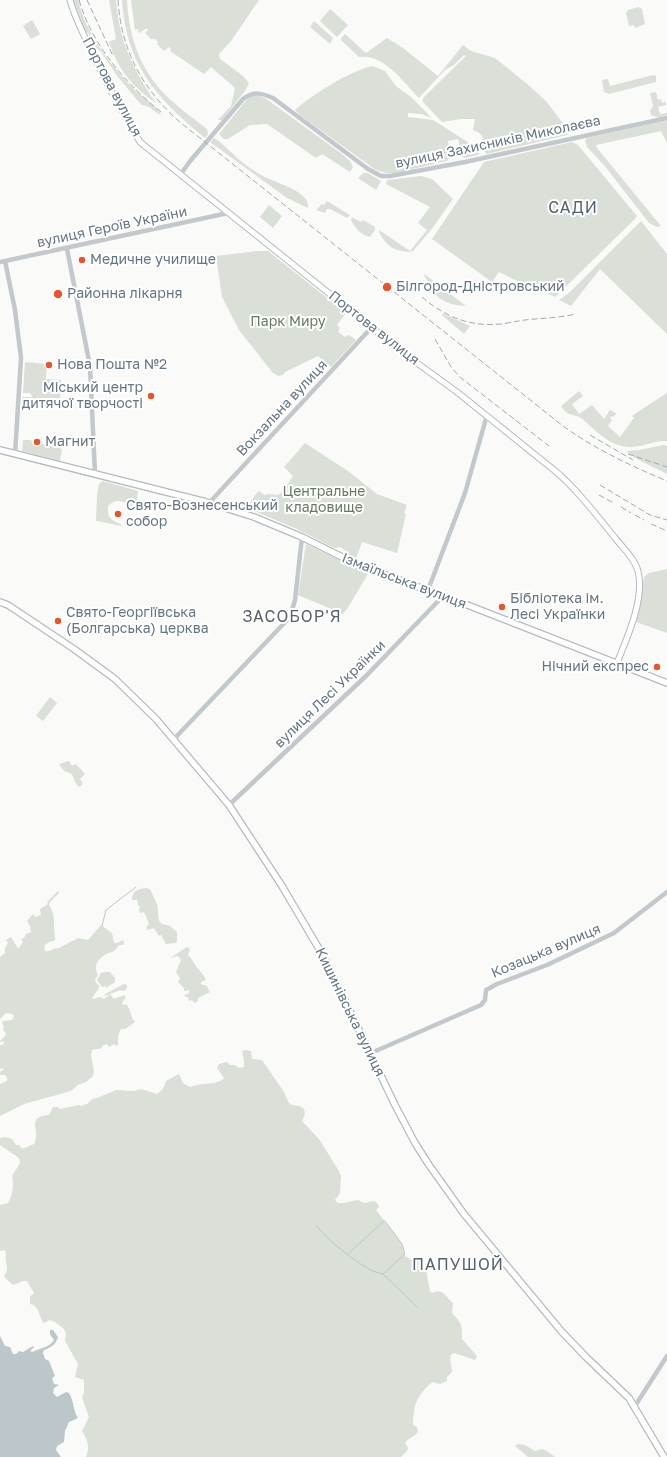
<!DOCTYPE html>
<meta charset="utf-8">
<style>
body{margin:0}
canvas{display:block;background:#fafaf8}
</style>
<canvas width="667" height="1457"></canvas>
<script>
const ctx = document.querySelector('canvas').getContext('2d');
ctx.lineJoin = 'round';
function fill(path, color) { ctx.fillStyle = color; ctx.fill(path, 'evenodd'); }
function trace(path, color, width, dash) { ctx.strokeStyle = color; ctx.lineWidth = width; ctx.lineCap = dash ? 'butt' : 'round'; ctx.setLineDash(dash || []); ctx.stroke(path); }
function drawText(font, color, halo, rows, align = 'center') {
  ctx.font = font + ' "Golos Text",sans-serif'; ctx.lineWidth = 4; ctx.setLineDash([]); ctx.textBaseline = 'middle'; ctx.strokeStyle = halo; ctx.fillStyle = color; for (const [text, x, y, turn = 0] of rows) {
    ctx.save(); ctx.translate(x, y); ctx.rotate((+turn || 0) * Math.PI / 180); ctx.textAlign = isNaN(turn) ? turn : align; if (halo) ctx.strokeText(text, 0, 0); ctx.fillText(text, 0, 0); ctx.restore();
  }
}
const green = new Path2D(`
 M73,0H78C86,34 111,66 135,90C142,97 159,108 161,115L157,113L149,107L142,105L138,101L118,77L101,52L93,45C94,39 90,34 85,31Z
 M109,0H116C119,41 133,69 156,103C133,88 117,68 109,42L116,39Z
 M122,0H127C129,40 142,75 173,102C184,112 196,120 207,129L208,134L205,138C157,99 126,65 122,0Z
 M131,0H259L231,41L219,54L220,59L243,76L249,83L245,91L222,120H218L231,106L235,88L211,67L204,74L170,51L171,49L169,47L164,51L157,44L158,42L155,39H151L145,33L148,30L147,28L139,33L137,29L135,30Z
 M638,7L642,9L645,24L635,28L634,25L629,26L626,13L628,10Z
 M330,9L348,25L337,37L320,21Z
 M32,20L40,34L31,39L23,26Z
 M314,21L333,38L330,44L310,27Z
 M345,34L366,53L387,38L403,48L438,76L463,45L471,51L495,58L526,83L546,101L568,130V133L567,135L487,154L483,150C483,137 485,135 473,130L475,119H461L442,122L423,102V98L466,56L464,55L454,65L445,70L419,98C403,82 384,53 359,57L341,40V38Z
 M372,66L385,71L396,86L411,97L432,118L421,114L408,113V117L433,120L474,146L479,154L478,155L464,158L462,156L458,139L448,141L450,158L447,161L395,173H386L376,170L301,116L295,110C313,94 348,72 372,66Z
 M653,75L656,76V82L609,94L604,92L602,80L608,79L610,86Z
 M656,92L658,100L661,99L662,103L666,102V105L658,107L660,114L667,113V115L659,118L651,115L650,111L653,106L650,93Z
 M253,96H259L265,98L342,154L350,161L353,167L350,172L322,154L316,158L267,124L250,125L228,139H224L219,134L247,99Z
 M667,120V143L661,131L596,145L597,148L661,226L657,227L649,223L604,165L587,147L585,141L587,138Z
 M214,138C220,141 230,151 235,156C244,164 255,172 265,177C277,183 311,192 308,208L287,198L210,142Z
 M572,142L578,145L637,216L634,220L555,297L541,290L539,292L499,272L492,282L432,239L484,162Z
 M363,173H368L381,181L376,190L358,178Z
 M421,176L432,179L453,199L431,230L413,251C409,252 407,252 403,251C391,250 385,243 379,232V230L410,251L427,230L418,223L430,207L386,184L387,180Z
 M327,201L350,215L347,218L330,209H327L325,213L316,210L322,204L324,205Z
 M269,205L282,216L273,228L260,217Z
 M352,217L361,222L363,220L375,227V230L370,237C361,235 355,228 351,220Z
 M641,221L667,254V334L600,269L571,306L559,300L569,293Z
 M258,251H268L346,313L337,325L340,328L338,332L345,337L349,335L356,340L331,367L318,356L285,372L283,375L278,376L273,373L239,330L222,297L216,256Z
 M423,273L466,306C451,305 439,302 431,288C428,283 426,278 423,273Z
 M442,313L470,326L464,334L442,315Z
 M25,362L47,364L46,379L61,380L60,407L22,405V397H32V395L30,394V393H23Z
 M579,391L583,396L572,404L579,414L592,405L604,419L610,410L616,413L614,417L612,416L610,418L612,420L608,426L620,437L634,418L632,416L636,413L667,393V441C655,440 643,447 630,447C609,447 596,430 581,418C571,412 570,419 561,406Z
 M23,440H31L33,444L39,445L40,443L56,447L57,443L62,445L60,449H62L60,461L22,451Z
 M305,443L348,471L377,494L407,505L404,513L406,514L397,553L362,542L356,559L345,554V550L340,547L334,548L297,529L247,508L255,495L259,491L264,495L269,494L278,495L283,491L293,476L284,467Z
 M663,445L667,446V474L635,458L626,451L639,450Z
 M103,481L138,491L136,510H133C127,501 116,497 108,506C107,519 112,520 122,525V526L96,521L97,495L99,484Z
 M306,544L368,574L347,609L343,614L298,595Z
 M667,569V633L636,622L644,577L649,573Z
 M50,697L57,703L43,721L36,716Z
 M69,761L72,766L76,764L85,774L80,779L83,784L79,787L75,782L72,774L64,771L59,764Z
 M146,888L150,889L157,904L159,921L162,924L170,926L177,932V941L176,943L166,944L161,935L159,936L154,928L148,930L146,928L149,923C147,920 146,915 144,912L140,913L139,910L140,907L138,905L137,900H132C132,891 138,889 146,888Z
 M58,891L59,892L58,894L50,902L49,905C54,914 54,917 54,927C54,931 55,935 55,940C49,943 43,942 45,951C50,952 53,948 59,948L78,938L88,940L101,925L112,933L114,943H117L123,940L124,943L123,945H119C116,949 114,953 108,953C98,959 93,964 98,975L95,980L96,983L99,985V988L92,998L93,999L100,997L104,999L110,994L104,996L105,994L124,984L127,985V988L124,991L120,990L110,994L114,999L124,995L126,997L122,1003L123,1005L126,1004C131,1009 130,1017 135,1022L125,1029H121L118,1036V1045L116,1046L114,1044L109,1047L107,1044L102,1046V1048L92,1050L91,1055L94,1072L93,1076L86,1082L78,1085L71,1091L24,1104L0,1116V1084L7,1081V1078L5,1075H0V1072L4,1069L3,1068L0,1069V1045H3L5,1037L4,1041L0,1042V1041L5,1036L6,1033L3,1030L4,1027L2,1023L3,1021L12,1020L14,1016L12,1014L6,1013L0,1019V957L5,953V948L8,943L6,940L11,937L17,947L19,948L23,942L21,939L24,938L26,934L31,932L30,926L27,921L33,914L35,917L41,915L40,909L48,904L47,902Z
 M187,947L190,949L188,955C192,959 193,962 196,966C199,971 204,974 206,980L201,982V984L203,985H206L210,992L198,998V1001L194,1003L192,1000L189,1001L188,997H186L184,995L189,993V990L184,991V988L178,982L180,978L176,972L181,960L178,956L170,958Z
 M105,972H110L115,978V982L106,988V986L102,987L97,980L101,973Z
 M246,1050L251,1051L252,1059L262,1060L284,1092L289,1103L292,1105L300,1106L304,1109L305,1114L302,1121L319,1139L339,1171L341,1176L340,1193L335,1200L338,1203H343L358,1200L364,1203L374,1201L378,1204L379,1207L376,1210L402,1244L405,1256L412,1260L415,1257L419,1261L418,1269L423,1271L426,1270L430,1291L432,1293C444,1288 445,1297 453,1303L452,1313C462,1323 462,1325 462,1339L477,1356L475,1360L454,1353L451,1355C449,1362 452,1366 452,1372L447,1377V1381L440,1384L432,1382C416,1397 414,1403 413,1425L417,1427L418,1432C414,1437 408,1438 405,1443L408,1448L407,1451L401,1457H86C90,1447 88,1441 82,1431L89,1417L82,1397L84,1393V1380L75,1377L78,1364L65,1341L66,1334L64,1329L55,1322L50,1320L44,1323C38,1316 40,1306 30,1304V1297L34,1293L27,1281H23L13,1285L5,1278L4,1275C11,1270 4,1262 6,1255L5,1250L0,1251V1205L8,1203C13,1195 14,1185 12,1176L20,1163L19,1158L0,1145V1138L6,1137L12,1139L16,1145H19L22,1149L34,1144C42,1131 24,1117 49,1115L53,1107H58L60,1109L79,1105L81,1106L87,1104L92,1099L97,1098L116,1090L134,1091L141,1089L157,1094L163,1089L166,1081L179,1074L183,1083L190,1087C202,1082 217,1086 224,1078L217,1068L219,1064L227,1062L230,1065H235L239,1068L244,1067V1061L242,1051Z
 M518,1444L525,1445L535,1451L542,1449L547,1451L555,1457H528L515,1446Z`);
const water = new Path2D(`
 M50,1330H53L58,1337C56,1344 51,1348 44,1350L43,1353L45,1359L49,1361L55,1376L52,1378L54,1384L59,1385L54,1388L53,1393L57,1397L66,1392L69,1393C74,1401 73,1411 78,1418L69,1422L65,1431L64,1442L57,1446L56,1450L61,1457H0V1336L5,1346L10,1347L13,1354H16L19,1351L23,1352L33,1346L34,1347L30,1351L32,1352C40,1348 49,1348 54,1340L50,1334Z`);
const stream = new Path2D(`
 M102,926L106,910L136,887
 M317,1226C327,1240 367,1273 383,1274L418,1308
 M348,1254L384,1221
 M383,1274L405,1254L402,1244L385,1221`);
const tertiary = new Path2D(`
 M180,175L191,160L243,99C254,91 261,93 273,98L368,169L381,176H390L465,162L667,118
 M67,249L90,366L95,474
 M5,261L15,310L21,358L15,454
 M0,262L228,213
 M209,503L372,327
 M428,590L465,493L487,415
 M174,739L290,617L295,600L302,537
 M229,805L367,675L443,596
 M371,1053L481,1005L485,1000L486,990L497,984L547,965L614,933L667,892
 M635,1406L667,1356`);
const secondary = new Path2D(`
 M70,0C74,16 82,31 89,46C104,79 121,111 140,142L406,355L457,392L554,470C576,488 597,516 616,539C623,548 635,559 638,571C645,599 627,638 617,663`);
const primary = new Path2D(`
 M0,450L206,502L254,517L302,537L356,564L470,606L667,683
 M0,602L8,605L74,649L115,679L156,719L229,805L282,886L325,959L395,1105L415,1143L429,1165L464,1214L562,1332L586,1357L629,1398L664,1457`);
const rail = new Path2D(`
 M79,0C92,45 125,83 161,112
 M87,0L113,56
 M118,0C121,51 143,90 181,123L563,426C595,449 631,466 667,481
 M422,297C445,317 470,327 501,324C509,323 517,321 525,320C542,318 559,318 576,314
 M435,339L451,367L461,378L549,446
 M590,435L633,460
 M628,454L667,467
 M600,485L650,515L667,520
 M599,495L614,503
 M621,507L631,513
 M635,515L644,520
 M651,524L667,531`);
const markers = [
 [82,260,4,"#e4572e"],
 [387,287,5,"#e4572e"],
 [58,294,5,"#e4572e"],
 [49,365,4,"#e4572e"],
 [151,396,4,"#e4572e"],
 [37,442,4,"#e4572e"],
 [118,514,4,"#e4572e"],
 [502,607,4,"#e4572e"],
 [58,621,4,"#e4572e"],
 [657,667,4,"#e4572e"]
];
const streetNames = [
 ["Портова вулиця",112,87,62],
 ["вулиця Захисників Миколаєва",498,142,-12],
 ["вулиця Героїв України",112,227,-12],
 ["Портова вулиця",374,328,38],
 ["Вокзальна вулиця",282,408,-47],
 ["Ізмаїльська вулиця",404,581,21],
 ["вулиця Лесі Українки",330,694,-44],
 ["Козацька вулиця",546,951,-23],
 ["Кишинівська вулиця",350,1012,64]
];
const poiNames = [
 ["Медичне училище",90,260],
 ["Білгород-Дністровський",396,287],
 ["Районна лікарня",67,294],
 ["Нова Пошта №2",57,365],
 ["Міський центр",143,388,"right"],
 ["дитячої творчості",143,404,"right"],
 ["Магнит",45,442],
 ["Свято-Вознесенський",126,506],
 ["собор",126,522],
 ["Бібліотека ім.",510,599],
 ["Лесі Українки",510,615],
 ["Свято-Георгіївська",66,613],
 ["(Болгарська) церква",66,629],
 ["Нічний експрес",649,667,"right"]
];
const parkNames = [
 ["Парк Миру",288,322],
 ["Центральне",324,492],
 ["кладовище",324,508]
];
const quarterNames = [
 ["САДИ",573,208],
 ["ЗАСОБОР'Я",292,617],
 ["ПАПУШОЙ",458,1265]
];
fill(green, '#dadfd7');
fill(water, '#bbc7cb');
trace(stream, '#bbc7cb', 1);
trace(secondary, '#b3babf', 7);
trace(primary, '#b5babe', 8);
trace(tertiary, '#c3c8cc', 4.5);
trace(secondary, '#fff', 5);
trace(primary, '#fff', 5.5);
trace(rail, '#a2aab0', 1, [6, 3]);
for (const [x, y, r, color] of markers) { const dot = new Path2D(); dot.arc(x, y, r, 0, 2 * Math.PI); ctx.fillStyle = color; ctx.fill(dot); trace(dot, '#fff', 1.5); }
drawText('14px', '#657683', '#fff', streetNames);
drawText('14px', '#657683', '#fff', poiNames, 'left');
drawText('14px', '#687a64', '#fff', parkNames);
ctx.letterSpacing = '1px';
drawText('16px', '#57646e', '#fff', quarterNames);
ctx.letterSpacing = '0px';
</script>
